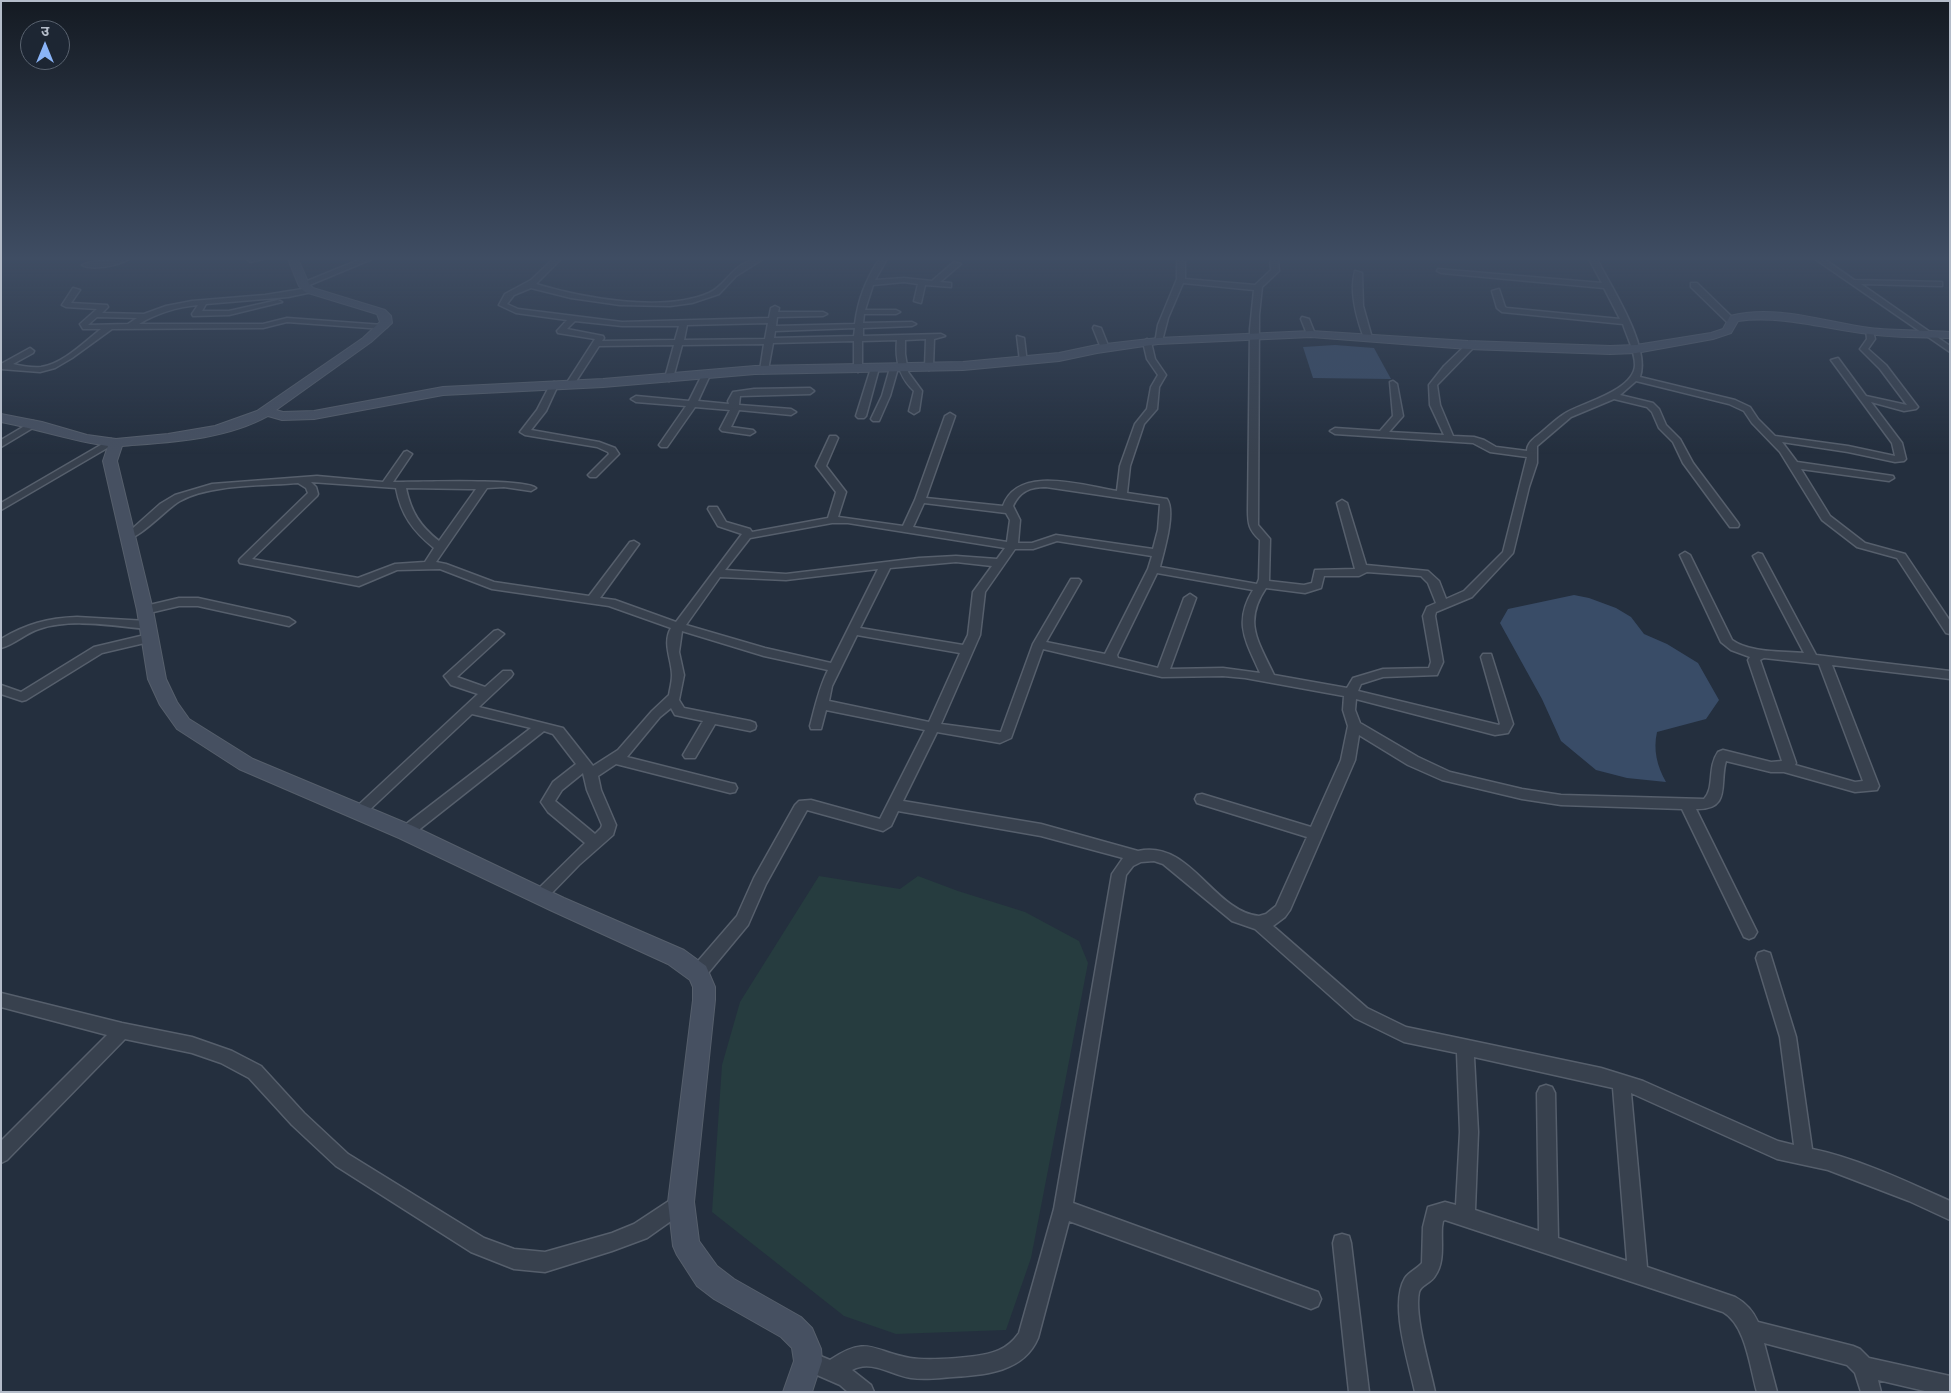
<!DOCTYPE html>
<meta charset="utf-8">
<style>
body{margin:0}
#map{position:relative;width:1951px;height:1393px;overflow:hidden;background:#242f3e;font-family:"PT Sans","Noto Sans Devanagari",sans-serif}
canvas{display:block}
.frame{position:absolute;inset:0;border:2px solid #b4bcc9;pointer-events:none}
.north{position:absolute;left:20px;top:20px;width:50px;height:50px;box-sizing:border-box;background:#1d2633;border:1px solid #59626f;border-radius:50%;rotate:0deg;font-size:14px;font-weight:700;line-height:20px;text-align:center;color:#b4bcc9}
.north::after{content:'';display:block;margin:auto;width:18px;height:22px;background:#8ab4f8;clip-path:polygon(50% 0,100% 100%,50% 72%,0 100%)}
</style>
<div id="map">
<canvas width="1951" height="1393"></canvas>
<div class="frame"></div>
<div class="north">उ</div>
</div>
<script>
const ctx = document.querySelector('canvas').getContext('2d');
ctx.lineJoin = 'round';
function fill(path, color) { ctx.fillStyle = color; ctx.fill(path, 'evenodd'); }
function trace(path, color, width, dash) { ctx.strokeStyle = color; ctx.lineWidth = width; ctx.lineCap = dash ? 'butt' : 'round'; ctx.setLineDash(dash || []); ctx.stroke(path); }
const green = new Path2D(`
 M819,876L900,889L918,876L958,891L1025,912L1079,941L1088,963L1031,1258L1006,1330L896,1334L844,1316L712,1212L722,1065L740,1002Z`);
const water = new Path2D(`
 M1335,345L1374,348L1391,379L1313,378L1303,347Z
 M1574,595L1589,598L1616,608L1631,617L1644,634L1667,644L1698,663L1719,700L1706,719L1657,732C1653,750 1657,766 1666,782L1627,778L1596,770L1561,741L1542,699L1500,623L1508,609Z`);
const stream = new Path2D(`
 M1825,259L1858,282`);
const street = new Path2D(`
 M118,259H129C120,265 92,271 82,265C92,259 107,263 118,259Z
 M247,259H264L250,262Z
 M361,259H372L307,286L300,284Z
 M553,259H561L536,284C583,298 663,313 709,293C729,284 733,259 763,259L736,276L719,294L692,303L670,306L620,305L571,298L531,288L514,295L507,304L518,309L622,322L769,318L771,308L775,306L779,308L778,312H823L827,314L823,316L777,317L776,326L855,324C858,299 866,280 879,259H887L875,280L904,278L932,281L954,262L961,264L940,282L951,283V287L925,285L921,303L914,301L918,284L904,282L873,285L865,310H896L900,312L896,314H864L863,323L912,322L916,324L912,326L863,328V336L941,334L945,336L934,339L933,367L929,370L925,367L926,339L905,340V354L908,372L922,391L919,411L914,414L909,411L914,391C899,377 895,360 897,340L862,341V369L858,372L854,369V341L773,343L768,370L764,373L760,370L764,344L682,345L673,378L669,381L665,378L674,345L599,346L573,386H567L566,384L595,339L558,333L557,331L567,320L516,313L499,305L505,294L531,280ZM575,321L622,326H679L675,340L602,341L604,338L603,336L567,329ZM768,323L765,339L684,340L687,325ZM855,328L854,336L774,338L775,331Z
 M1177,259H1185V279L1255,285L1271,270L1270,259H1278L1279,271L1262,287L1259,315L1258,525L1270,539L1269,581L1304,585L1312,583L1315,570L1355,569L1337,503L1342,500L1347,503L1366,565L1428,571L1439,581L1446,599L1464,591L1503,552L1527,457L1490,452L1473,443L1335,434L1330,431L1335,428L1380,431L1393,416L1390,382L1393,381L1397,384L1403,416L1389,432L1444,435L1430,405L1429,385L1444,366L1468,343H1474V347L1437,385L1440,405L1453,436L1474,437L1484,440L1496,447L1527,451C1527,442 1536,437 1543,431C1550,425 1556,419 1564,414C1581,403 1634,391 1635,365C1635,351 1627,337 1623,324L1502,312L1497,308L1492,291L1499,289L1505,307L1507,308L1620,319L1604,288L1441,273L1437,271L1438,269L1602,283L1589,259H1597C1611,287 1651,347 1640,377L1735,400L1750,407L1758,419L1775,436L1848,446L1895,456L1892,443L1831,360L1838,358L1866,396L1907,405L1880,369L1860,349L1867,339L1866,329L1873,331L1875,339L1868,349L1886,365L1918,407L1916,409L1904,411L1871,402L1902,443L1906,459L1904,461L1895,462L1848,452L1782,442L1797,462L1893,476L1894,478L1889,481L1801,469L1830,516L1865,543L1905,554L1950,621V634L1946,633L1897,558L1857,547L1822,520L1780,452L1752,423L1744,411L1729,404L1636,381L1620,395L1653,403L1659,409L1666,425L1680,439L1693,463L1738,523L1739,525L1738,527H1730L1683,463L1673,442L1659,428L1652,412L1647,407L1614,399L1571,417L1537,446V463L1529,487L1513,553L1472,597L1436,612L1435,616L1443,662L1437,675L1383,677L1361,684L1358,691L1499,725L1500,724L1481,657L1483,654H1491L1513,724L1508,733L1495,735L1356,699L1355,710L1360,723L1418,757L1450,772L1522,789L1561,795L1704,799C1715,788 1707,768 1718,752L1723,750L1771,762L1782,761L1748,660L1750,657L1731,650L1721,642L1680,555L1685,552L1690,555L1732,640C1750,653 1781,651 1804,653L1753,556L1758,553L1762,554L1816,655L1950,671V679L1832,665L1879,786L1877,790L1855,792L1784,772H1771L1726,761C1719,783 1732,810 1696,809L1757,932L1754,937L1749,939L1744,937L1682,809L1561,805L1522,799L1442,780L1408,765L1359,735L1355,760L1290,910L1285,917L1273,926L1367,1008L1406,1027L1601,1068L1643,1081L1778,1141L1794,1145L1780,1037L1756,958L1758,953L1764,951L1770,953L1796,1037L1812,1149C1857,1158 1908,1182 1950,1201V1220L1909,1201L1828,1170L1777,1159L1631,1093L1647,1267L1735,1297C1746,1303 1753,1311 1758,1322L1853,1346L1860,1349L1869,1358L1950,1376V1392H1929L1878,1380L1881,1392H1861L1855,1373L1847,1365L1764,1343L1777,1392H1757C1750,1368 1746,1325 1723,1312L1445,1220L1443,1221L1442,1227C1441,1243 1445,1262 1435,1276C1431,1283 1421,1285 1419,1292C1414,1316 1430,1367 1435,1392H1415C1409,1363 1389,1304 1405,1278C1409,1272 1417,1269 1422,1263L1423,1227L1428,1207L1445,1202L1456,1205L1460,1132L1457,1053L1404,1042L1355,1018L1255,929L1232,921L1163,864L1154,861L1141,862L1133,866L1126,875L1073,1203L1318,1292L1321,1299L1318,1306L1311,1309L1069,1221L1038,1338C1024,1372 985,1375 953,1377C939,1378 925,1380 911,1378C891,1375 871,1359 852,1370L871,1385L874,1392H848L840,1385L801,1368L798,1361L801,1354L808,1351L830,1360C869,1334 873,1352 910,1358C928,1361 983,1358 999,1350C1008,1346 1014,1340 1019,1333L1054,1209L1112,874L1123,858L1041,836L898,811L891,826L883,831L807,810L766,884L748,925L704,978L698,980L692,978L690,973L692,968L737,916L754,878L795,805L799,801L811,800L880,819L925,730L826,710L821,729H811L810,726C815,707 819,688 828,670L764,656L682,631L679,652L684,675L679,700L684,708L750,721L755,723L756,726L755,729L750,731L715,724L695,758H685L683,755L703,721L675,715L671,708L660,717L627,757L730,783L735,784L737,788L735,792L730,793L616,764L598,776L601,790L616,825L613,835L579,865L545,900L540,902L535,900L533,896L535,892L585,843L548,812L541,802L553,782L576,764L553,734L544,731L411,836L406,838L401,836L399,832L401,828L531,728L472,714L364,815L359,816L354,815L352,811L478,694L451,685L444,676L494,631L498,630L504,634L457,677L485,687L503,671H511L513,674L511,677L479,707L563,728L593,766L618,750L652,711L669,695C670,689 672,682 672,675C672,660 662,643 671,628L609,606L492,589L440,569L397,570L359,586L240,563L239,561L240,559L308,493L306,488L298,483C265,486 209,484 180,501C167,508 137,542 124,539L123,537L160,504L175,495L212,484L317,476L383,482L404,452L407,451L412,454L393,482C415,482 525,478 536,488L531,491L504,487L487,488L436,562L446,564L494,582L589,596L630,542L634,541L639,544L600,598L615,600L676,622L742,534L718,526L708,509L709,507H717L726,522L750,529L752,532L828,518L836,492L816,466L830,436H836L838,438L826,466L846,492L838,517L903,526L915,500L945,416L950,413L955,416L926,498L1003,506C1018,464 1084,486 1117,491L1120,466L1135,424L1147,409L1151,387L1158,375L1147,359L1143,342L1147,339L1151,342L1155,359L1166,375L1159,387L1157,409L1144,424L1130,466L1127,493L1167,499C1176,512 1164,551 1160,567L1257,584L1259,579L1260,540C1249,530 1248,524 1248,510L1250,329L1254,290L1183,283L1168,318L1162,341L1155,343L1158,325L1177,279ZM311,482L396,488C401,515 413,531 434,548L425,562L395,564L358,578L252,559L317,496L318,494L316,487ZM1046,487L1160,504L1158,530L1153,549L1056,535L1032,543H1018L1020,520L1013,506C1020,491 1030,487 1046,487ZM406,488L469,489H476L439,541C420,526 411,512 406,488ZM924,503L1006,513L1010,520L1007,542L913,527ZM832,523H848L1005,548L997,559L956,556L919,558L786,574L725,570L750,538ZM1057,541L1152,556L1148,569L1105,654L1046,642L1081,581L1079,579H1071L1033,644L1001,732L941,724L980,635L985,592L1015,549H1033ZM956,562L992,566L973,592L968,635L963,645L860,628L890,568ZM878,569L831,663L765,648L686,625L720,577L786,580ZM1367,572L1421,576L1428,583L1436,603L1427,607L1423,616L1431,662L1429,668L1383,669L1353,678L1347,688L1274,675C1258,641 1243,622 1266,588L1305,593L1321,588L1324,576H1359ZM1157,573L1253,590C1233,623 1246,641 1260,673L1223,668L1170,669L1196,598L1190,594L1184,598L1158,668L1118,658L1117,655ZM857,635L960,653L929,722L829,701L832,686ZM1043,649L1162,677L1223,676L1245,678L1344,696L1343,710L1348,726L1341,760L1311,827L1202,794L1197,795L1195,799L1197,803L1307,837L1276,906L1266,914L1259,916C1213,911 1190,839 1138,851L1041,824L903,801L937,732L1000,743L1011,738ZM1764,658L1819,664L1863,781L1855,782L1795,765L1796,763L1760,660ZM583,773L587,790L602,825L601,828L595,834L555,801L562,790ZM1474,1057L1613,1088L1627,1261L1558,1238L1555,1093L1552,1087L1546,1085L1540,1087L1537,1093L1539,1231L1475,1210L1478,1132Z
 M1815,259H1824L1854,280L1942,282V286H1939L1861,284L1950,346V352Z
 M1355,271L1362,273L1363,306L1372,338L1368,340L1364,338C1357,319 1349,292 1355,271Z
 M1691,283H1697L1734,319V323H1728L1691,287Z
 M73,288L80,290L71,303L107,305L108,307L102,313L144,314L166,306L192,301L265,295L309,288H312V292L288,297L206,304L202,311H229L278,300L282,302L229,315L193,316L192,314L198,305C177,307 157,313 139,324H263L287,318L383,325L387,327L383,329L287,322L263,328L112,329L72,358L55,368L40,372L1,369V364L30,348L34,351L33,353L13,364C22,366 32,368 41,367C63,364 84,342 101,329H83L80,324L97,309L66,307L62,305ZM97,317L137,318L128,324L88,325Z
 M1302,317L1309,319L1315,334L1314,336L1307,334L1301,319Z
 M1094,326L1101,328L1109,348L1108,350L1101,348L1093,328Z
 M1017,336L1024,338L1027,363L1020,361Z
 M875,365L879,368L866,416L864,418H858L856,416L871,368Z
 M894,365L898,368L890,396L879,421H873L871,419L882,396L890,368Z
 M706,372L710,375L698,401L729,404L728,401L733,392L754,389L810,388L814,391L810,394L740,396L739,405L791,409L796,412L791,415L739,410L731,427L753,430L755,432L750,435L722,431L720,429L730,410L695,407L667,447H661L659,445L686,406L636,402L631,399L636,396L689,401L702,375Z
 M554,382L558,385L546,411L531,430L599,442L615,448L619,454L596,477H590L588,475L609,454L608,452L597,447L525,435L520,432L537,410L550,385Z
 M33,421L36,422V426L1,447V440Z
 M111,439L116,442L114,444L1,510V503Z
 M179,598H198L289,618L295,622L289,626L198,606H179L145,614L139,610L141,607Z
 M77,617L147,621L153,625L147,629C113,626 72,618 39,629C26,633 15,644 1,648V639C26,624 48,618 77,617Z
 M149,634L155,638L153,641L102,653L26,700L22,701L1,694V685L21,692L94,647Z
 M1,993L122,1023L192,1037L232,1051L261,1066L304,1113L348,1154L484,1238L514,1249L545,1252L612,1233L634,1224L681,1193L688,1195L690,1202L688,1209L647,1238L612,1251L545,1272L514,1269L471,1252L336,1166L292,1125L249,1078L221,1063L192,1053L125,1039L7,1160L1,1163V1141L107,1035L1,1007Z
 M1342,1234L1349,1236L1351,1243L1369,1392H1349L1333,1243L1335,1236Z`);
const secondary = new Path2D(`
 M288,259H298L309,284L313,288L385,310L391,316L392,323L371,342L276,410L283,412L314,411L443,387L603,379L755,366L963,362L1059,353L1097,345L1158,338L1311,331L1468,341L1610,346L1636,345L1711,333L1723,329L1730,316C1776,304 1824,322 1870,328C1896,331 1923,330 1950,332V338C1923,337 1895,338 1869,334C1825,329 1783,315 1738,321L1731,333L1713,339L1636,353L1610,354L1468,349L1311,337L1158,344L1097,353L1059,361L963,370L755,374L603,387L443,395L314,419L282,420L268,416C225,440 170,442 122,446L117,461L153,610L166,679L177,702L189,719L253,759L413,826L564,898L684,950L706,966L715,987V1000L694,1202L699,1241L717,1266L734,1279L801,1317L812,1328L821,1349L822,1361L812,1392H783L794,1361L792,1348L781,1337L714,1299L697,1286L677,1255L673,1246L668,1202L693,1000V987L690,980L668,964L550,910L399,838L239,769L177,729L160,705L148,679L137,610L103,461L108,446C72,441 37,429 1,422V414L42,422L87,435L116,439L168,434L215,426L257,411L363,338L380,322L377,314L305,292L299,286Z`);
fill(green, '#263c3f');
fill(water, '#394c67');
trace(stream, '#394c67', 2.5);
trace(street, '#565f6c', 3);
trace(secondary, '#565f6c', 2);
fill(street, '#38414e');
fill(secondary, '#465061');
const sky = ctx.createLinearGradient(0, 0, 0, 454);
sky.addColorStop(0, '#141a22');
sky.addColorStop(0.57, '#3f4d63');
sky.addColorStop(1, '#3f4d6300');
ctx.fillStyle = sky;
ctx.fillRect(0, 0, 1951, 454);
</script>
